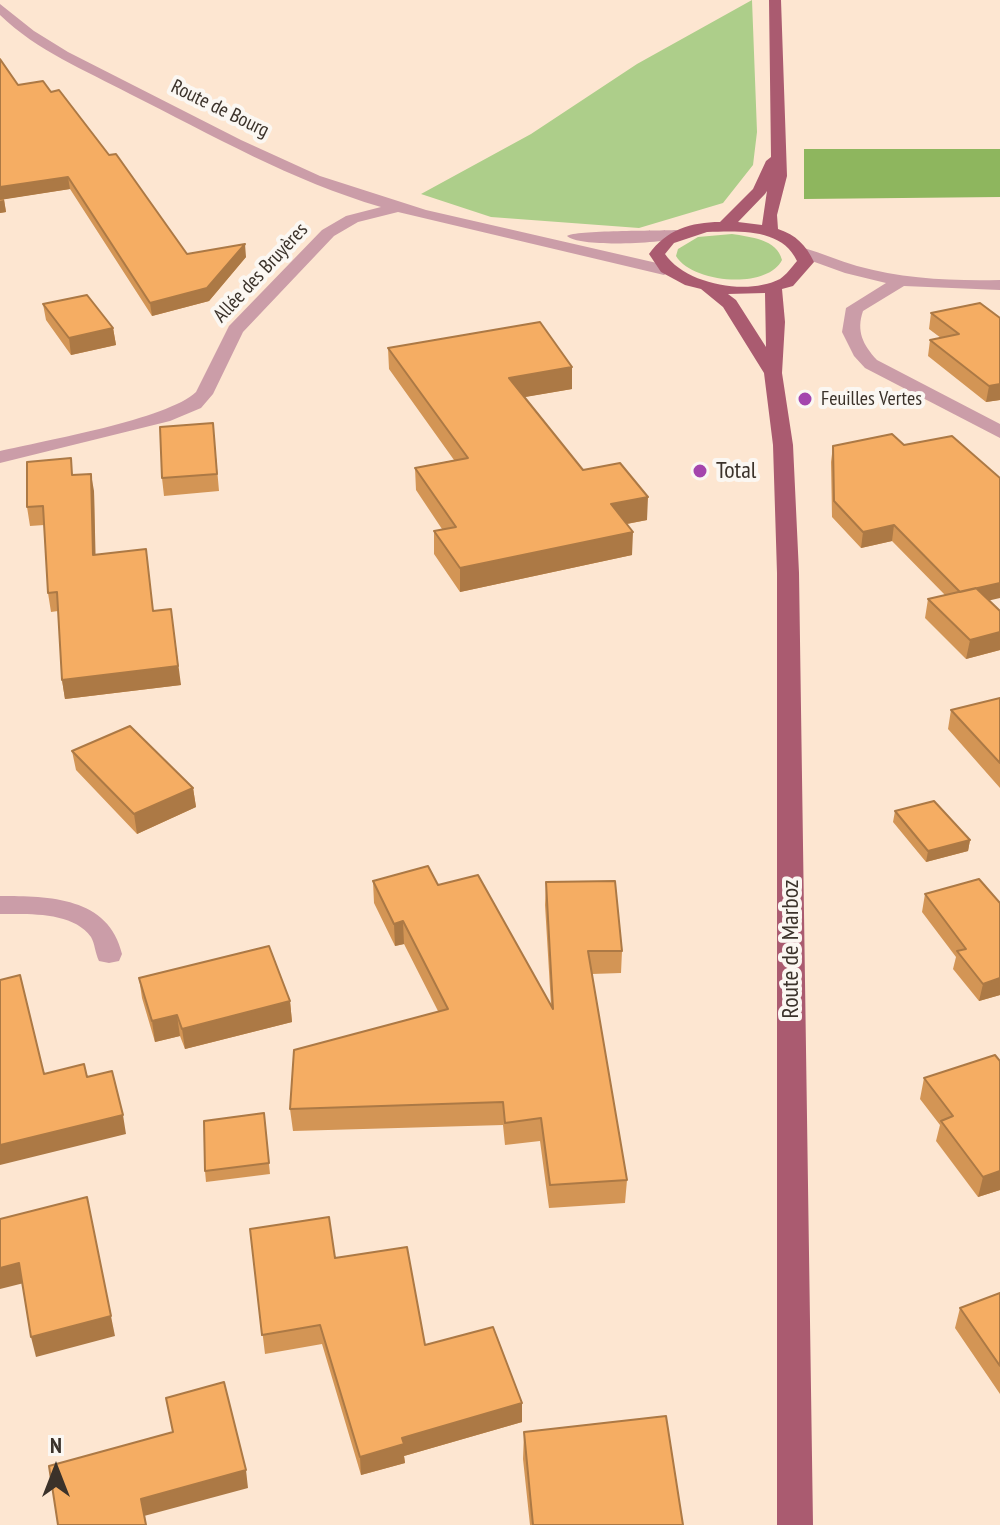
<!DOCTYPE html>
<meta charset="utf-8">
<style>
body{margin:0}
#map{position:relative;width:1000px;height:1525px;overflow:hidden;background:#fde6d1;font-family:"PT Sans Narrow",sans-serif}
canvas{display:block}
.north{position:absolute;left:16px;top:1429px;width:80px;height:80px;-webkit-text-stroke:6px #fbf7f2;paint-order:stroke;rotate:0deg;font-size:22px;font-weight:700;line-height:32px;text-align:center;color:#3b322a}
.north::after{content:'';display:block;margin:auto;width:28px;height:36px;background:#3b322a;clip-path:polygon(50% 0,100% 100%,50% 72%,0 100%)}
</style>
<div id="map">
<canvas width="1000" height="1525"></canvas>
<div class="north">N</div>
</div>
<script>
const ctx = document.querySelector('canvas').getContext('2d');
ctx.lineJoin = 'round';
function fill(path, color) { ctx.fillStyle = color; ctx.fill(path, 'evenodd'); }
function trace(path, color, width, dash) { ctx.strokeStyle = color; ctx.lineWidth = width; ctx.lineCap = dash ? 'butt' : 'round'; ctx.setLineDash(dash || []); ctx.stroke(path); }
function drawText(font, color, halo, rows, align = 'center') {
  ctx.font = font + ' "PT Sans Narrow",sans-serif'; ctx.lineWidth = 8; ctx.setLineDash([]); ctx.textBaseline = 'middle'; ctx.strokeStyle = halo; ctx.fillStyle = color; for (const [text, x, y, turn = 0] of rows) {
    ctx.save(); ctx.translate(x, y); ctx.rotate((+turn || 0) * Math.PI / 180); ctx.textAlign = isNaN(turn) ? turn : align; if (halo) ctx.strokeText(text, 0, 0); ctx.fillText(text, 0, 0); ctx.restore();
  }
}
const green = new Path2D(`
 M752,0L757,132L753,165L723,203L639,228L491,217L421,194L531,134L637,64Z
 M732,234C750,237 777,239 782,260C767,290 692,283 676,256L678,249L698,237Z`);
const forest = new Path2D(`
 M804,149H1000V197L804,199Z`);
const minor = new Path2D(`
 M0,4L34,31L68,52L241,140L320,176L426,210L670,266L672,270L664,275L398,212L358,222L334,236L243,332L213,394L201,408L170,421L0,463V451C43,441 168,419 196,392L229,326L322,230L346,216L381,207C292,181 212,135 130,94C85,70 37,51 0,15Z
 M676,230L682,232V238C661,243 581,248 567,236C575,230 658,231 676,230Z
 M804,248C822,253 839,261 857,266C904,279 952,281 1000,280V290L904,286L863,311C856,331 863,345 877,360L1000,424V438L865,368L854,356L842,332L846,308L886,283L845,273L798,256L796,253Z
 M0,896C49,896 109,897 122,954L119,961L109,963L99,961C95,953 95,944 91,937C73,911 27,914 0,914Z`);
const major = new Path2D(`
 M769,0H781L787,176L777,215L778,229C796,235 806,245 814,262L793,286L782,289L785,322L782,373L793,445L799,573L813,1525H777V573L773,445L764,373L723,307L701,289L685,285L661,272L649,254C666,230 691,222 720,222L753,189L766,161L771,157ZM767,191L762,225L738,222L765,194ZM707,232C739,231 782,228 797,261C792,267 786,275 780,279C747,296 685,284 665,254L674,243ZM765,293L766,347L736,300L728,294Z`);
const wall = new Path2D(`
 M0,59L18,85L187,254L246,257L209,301L152,316L70,189L4,199L6,212L0,213Z
 M43,304L113,328L116,345L71,355L46,320Z
 M931,313L1000,318V400L986,402L928,356L930,340L941,338L929,329Z
 M388,348L572,367V389L524,397L583,470L647,520L627,524L632,555L460,592L434,554V531L442,529L416,490L415,468L454,460L389,369Z
 M213,423L219,491L164,496L162,478Z
 M833,446L1000,611V650L966,659L925,618L928,599L945,595L892,541L861,548L832,517L831,462Z
 M74,475L94,491L95,555L154,611L181,685L65,699L62,680L58,611L51,612L48,593L44,525L30,526L27,507Z
 M1000,698V788L948,729L951,710Z
 M72,751L193,788L196,807L137,834L76,770Z
 M895,811L970,840L968,851L926,862L893,822Z
 M373,881L438,885L551,1005L545,905L546,882L622,951L621,973L592,974L627,1180L625,1203L549,1208L540,1141L505,1145L503,1125L293,1131L290,1109L438,1011L404,944L395,946L374,903Z
 M925,894L1000,995L979,1001L953,969L956,957L922,912Z
 M139,978L290,1001L292,1022L185,1049L180,1036L155,1042L142,998Z
 M1000,1061V1190L978,1197L936,1141L940,1125L920,1099L924,1078Z
 M264,1113L270,1174L206,1182L205,1171Z
 M250,1229L335,1258L425,1345L522,1422L404,1456L405,1463L361,1475L322,1344L265,1354Z
 M1000,1293V1394L955,1328L960,1308Z
 M524,1432L683,1525H530L523,1459Z`);
const shadedWall = new Path2D(`
 M68,177L70,189L0,200V187Z
 M4,200L6,212L0,213V201Z
 M245,244L246,257L209,301L152,316L150,303Z
 M113,328L116,345L71,355L69,338Z
 M572,367V389L508,400L509,378Z
 M1000,384V400L986,402L989,386Z
 M91,474L94,491L96,573L93,555Z
 M648,497L647,520L610,527L611,504Z
 M894,525L892,541L861,548L863,532Z
 M633,532L632,555L460,592V568Z
 M1000,583V598L957,608L960,592Z
 M171,609L181,685L65,699L62,680Z
 M1000,632V650L966,659L970,640Z
 M193,788L196,807L137,834L134,814Z
 M970,840L968,851L926,862L928,851Z
 M403,921L404,944L395,946L394,924Z
 M1000,978V995L979,1001L983,984Z
 M290,1001L292,1022L185,1049L182,1029Z
 M177,1015L180,1036L155,1042L152,1021Z
 M123,1115L126,1134L0,1165V1145Z
 M1000,1171V1190L978,1197L983,1177Z
 M87,1197L115,1336L36,1357L31,1337Z
 M19,1263L24,1283L0,1289V1268Z
 M522,1403V1422L404,1456L405,1463L361,1475L360,1457L402,1438Z
 M246,1470L248,1488L144,1516L141,1499Z`);
const building = new Path2D(`
 M0,59L18,85L43,81L51,92L59,90L109,155L116,154L187,254L245,244L207,288L150,303L68,177L0,187Z
 M87,295L113,328L69,338L43,304Z
 M980,303L1000,318V384L989,386L930,340L959,334L931,313Z
 M540,322L572,367L509,378L583,470L620,463L648,497L611,504L633,532L460,568L434,531L456,527L415,468L468,458L388,348Z
 M213,423L217,474L162,478L160,427Z
 M892,434L904,445L952,436L1000,478V583L960,592L894,525L863,532L834,501L833,446Z
 M71,458L72,475L91,474L93,555L146,549L153,611L171,609L178,666L62,680L57,592L48,593L43,506L27,507V462Z
 M976,588L1000,611V632L970,640L928,599Z
 M1000,698V763L951,710Z
 M130,726L193,788L134,814L72,751Z
 M934,801L970,840L928,851L895,811Z
 M428,866L438,885L478,875L553,1009L546,882L615,881L622,951H588L627,1180L550,1185L541,1118L505,1123L503,1102L290,1109L294,1050L448,1009L403,921L394,924L373,881Z
 M979,879L1000,903V978L983,984L957,951L966,949L925,894Z
 M269,946L290,1001L182,1029L177,1015L152,1021L139,978Z
 M20,975L44,1074L84,1064L87,1077L112,1071L123,1115L0,1145V980Z
 M995,1055L1000,1061V1171L983,1177L941,1121L953,1116L924,1078Z
 M264,1113L269,1163L205,1171L204,1121Z
 M87,1197L111,1316L31,1337L19,1263L0,1268V1219Z
 M329,1217L335,1258L407,1247L425,1345L493,1327L522,1403L402,1438L404,1444L360,1457L320,1325L262,1335L250,1229Z
 M1000,1293V1366L960,1308Z
 M224,1382L246,1470L141,1499L146,1525H58L49,1466L173,1432L166,1398Z
 M666,1416L683,1525H533L524,1432Z`);
const markers = [
 [805,399,8,"#a445ad"],
 [700,471,8,"#a445ad"]
];
const farStreetnames = [
 ["Route de Bourg",220,109,26],
 ["Allée des Bruyères",261,273,-47]
];
const farPoinames = [
 ["Feuilles Vertes",821,399]
];
const poiNames = [
 ["Total",716,471]
];
const streetNames = [
 ["Route de Marboz",791,949,-90]
];
fill(green, '#adce8a');
fill(forest, '#8eb65e');
fill(minor, '#cb9da8');
fill(major, '#aa5b70');
fill(wall, '#d39555');
fill(shadedWall, '#ac7945');
fill(building, '#f5ad63');
trace(building, '#ac7945', 2);
for (const [x, y, r, color] of markers) { const dot = new Path2D(); dot.arc(x, y, r, 0, 2 * Math.PI); ctx.fillStyle = color; ctx.fill(dot); trace(dot, '#fbf7f2', 3); }
drawText('20px', '#3b322a', '#fbf7f2', farStreetnames);
drawText('20px', '#3b322a', '#fbf7f2', farPoinames, 'left');
drawText('24px', '#3b322a', '#fbf7f2', poiNames, 'left');
drawText('24px', '#3b322a', '#fbf7f2', streetNames);
</script>
